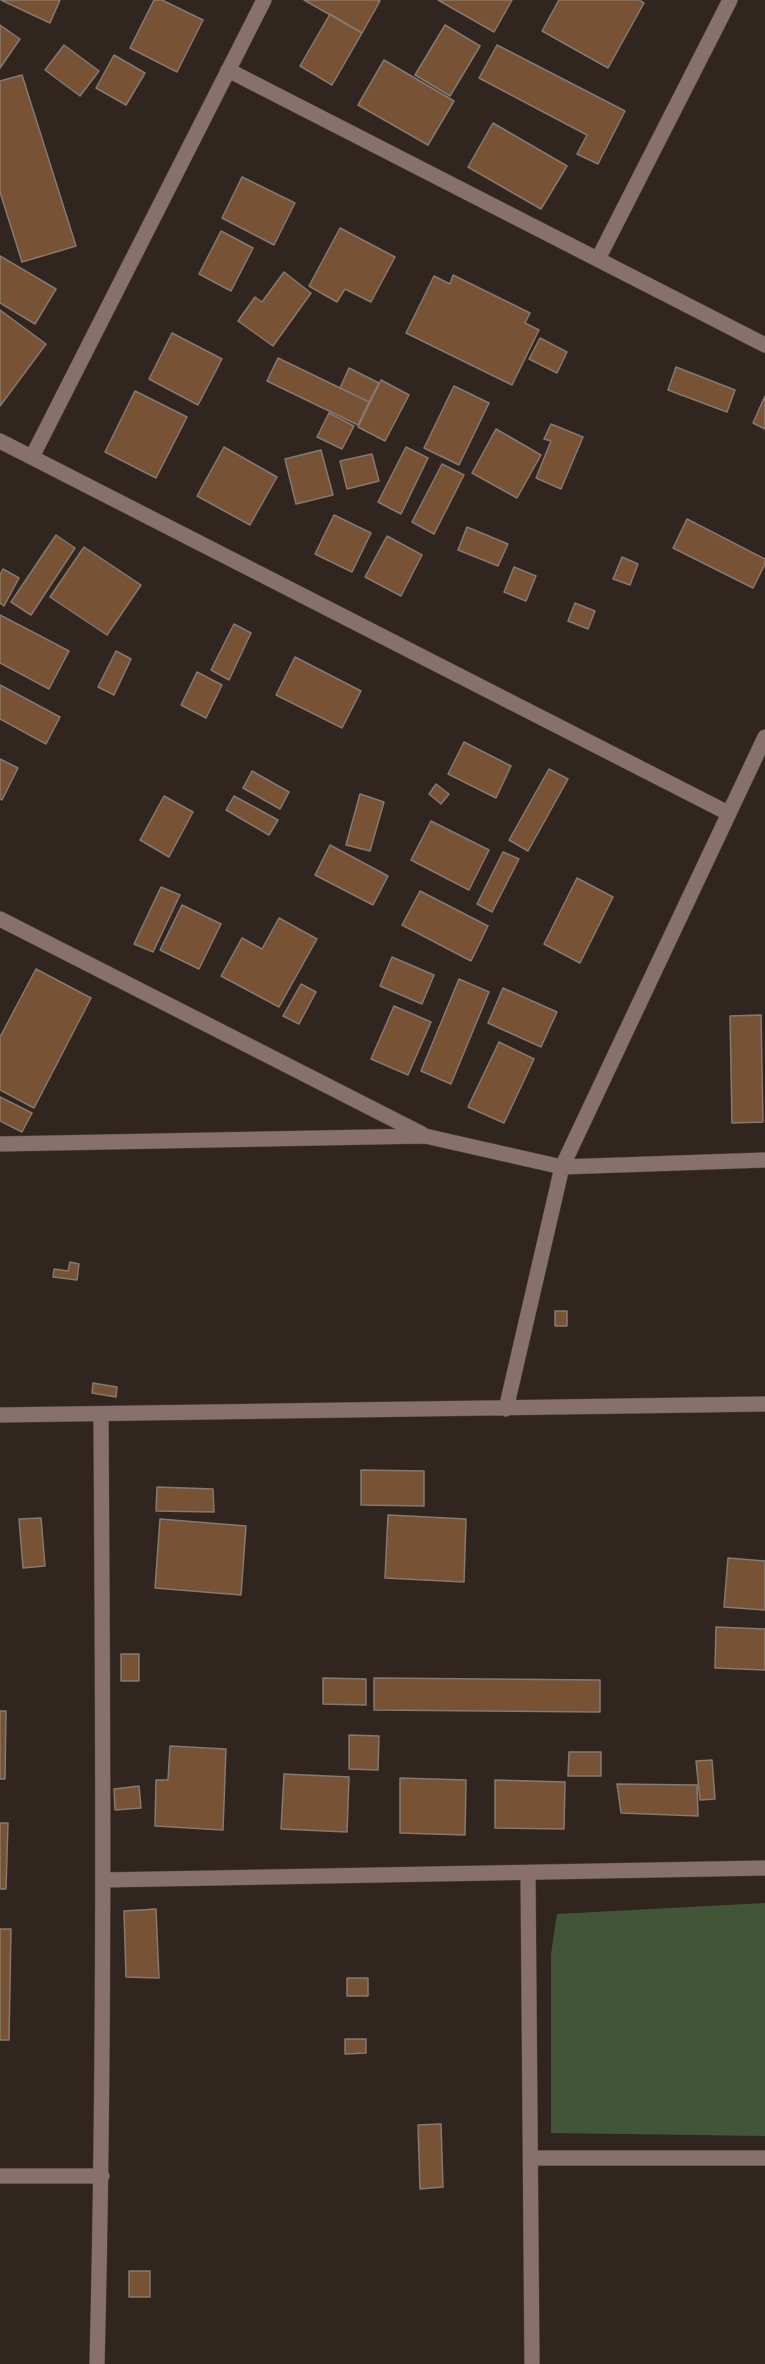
<!DOCTYPE html>
<style>
body{margin:0}
canvas{display:block;background:#30261f}
</style>
<canvas width="765" height="2364"></canvas>
<script>
const ctx = document.querySelector('canvas').getContext('2d');
ctx.lineJoin = 'round';
function fill(path, color) { ctx.fillStyle = color; ctx.fill(path, 'evenodd'); }
function trace(path, color, width, dash) { ctx.strokeStyle = color; ctx.lineWidth = width; ctx.lineCap = dash ? 'butt' : 'round'; ctx.setLineDash(dash || []); ctx.stroke(path); }
const green = new Path2D(`
 M765,1903V2136L551,2133V1954L557,1914Z`);
const building = new Path2D(`
 M1,0H60L50,23Z
 M154,0H162L203,20L177,72L130,48Z
 M304,0H378L380,1L362,33Z
 M438,0H512L494,32Z
 M559,0H639L644,3L608,68L542,31Z
 M330,14L362,33L332,85L300,66Z
 M0,25L20,39L0,68Z
 M445,25L480,46L450,96L415,75Z
 M64,45L99,71L80,96L45,70Z
 M497,45L625,111L598,164L577,154L587,135L479,78Z
 M114,55L145,73L126,105L96,88Z
 M384,60L454,101L428,145L358,105Z
 M22,75L76,246L22,262L0,192V81Z
 M493,123L567,166L541,209L468,167Z
 M242,177L295,203L274,245L222,218Z
 M340,228L395,257L371,302L345,289L337,302L309,286Z
 M221,231L253,248L231,291L199,274Z
 M0,256L56,289L35,324L0,303Z
 M284,272L311,293L273,346L238,321L255,297L262,302Z
 M453,275L530,313L525,323L539,330L512,385L406,333L434,276L450,284Z
 M0,310L46,344L0,406Z
 M172,333L222,359L198,405L149,379Z
 M540,338L567,352L557,373L529,359Z
 M278,358L369,402L358,425L267,381Z
 M676,367L735,390L727,412L668,390Z
 M349,368L379,383L369,402L340,388Z
 M381,380L409,395L385,441L358,427Z
 M454,386L489,403L459,465L424,448Z
 M135,391L187,417L156,478L105,452Z
 M765,396V429L753,423Z
 M329,413L354,426L342,449L317,437Z
 M551,424L583,437L561,489L536,478L551,441L544,439Z
 M496,429L541,455L517,498L472,473Z
 M224,447L277,477L250,525L197,496Z
 M406,447L428,458L401,514L378,502Z
 M321,450L333,495L296,504L285,459Z
 M372,454L379,481L347,489L340,461Z
 M442,464L464,475L434,534L412,522Z
 M334,515L371,533L352,572L315,554Z
 M687,519L765,559V564L753,588L673,548Z
 M467,527L508,544L498,566L458,550Z
 M56,535L75,548L31,615L11,602Z
 M387,536L422,555L401,596L365,577Z
 M84,547L141,585L107,635L50,597Z
 M622,557L638,564L630,585L613,579Z
 M514,567L536,576L526,601L504,592Z
 M3,569L19,578L4,606L0,603V575Z
 M575,603L595,611L588,629L568,621Z
 M0,615L69,651L49,689L0,663Z
 M234,624L251,633L229,680L211,670Z
 M116,651L131,659L114,695L98,687Z
 M295,657L361,691L342,728L276,695Z
 M197,672L222,685L206,718L181,705Z
 M0,685L60,717L46,744L0,719Z
 M464,742L511,766L496,798L448,774Z
 M0,759L18,768L2,800L0,799Z
 M549,769L568,779L528,851L509,840Z
 M252,771L289,792L280,809L243,788Z
 M436,784L449,794L441,804L429,794Z
 M360,794L384,802L370,851L346,845Z
 M164,796L193,812L169,857L140,840Z
 M234,796L278,820L269,835L226,810Z
 M431,821L489,850L469,890L411,860Z
 M330,845L388,876L373,905L315,875Z
 M503,852L519,859L492,912L477,904Z
 M577,878L613,897L580,963L544,944Z
 M161,887L180,895L153,952L134,944Z
 M420,891L488,926L471,961L402,925Z
 M182,905L221,924L199,969L160,950Z
 M279,918L317,939L279,1007L221,976L242,938L262,949Z
 M392,957L434,975L422,1004L380,986Z
 M36,969L91,998L34,1108L0,1090V1037Z
 M459,979L489,992L451,1084L421,1071Z
 M301,984L316,992L299,1024L283,1016Z
 M503,988L557,1012L541,1047L488,1023Z
 M394,1006L431,1022L408,1075L371,1059Z
 M761,1015L763,1122L732,1123L730,1016Z
 M499,1042L534,1059L504,1123L468,1107Z
 M0,1097L32,1113L22,1132L0,1121Z
 M70,1262L79,1264L77,1280L53,1277L54,1269L68,1271Z
 M555,1311H567V1326H555Z
 M93,1383L117,1387L116,1397L92,1393Z
 M361,1470L424,1471V1506L361,1505Z
 M157,1487L213,1489L214,1512L156,1511Z
 M388,1515L466,1519L464,1582L385,1578Z
 M41,1518L45,1566L23,1568L19,1519Z
 M160,1519L246,1526L241,1595L155,1588Z
 M728,1558L765,1561V1610L724,1607Z
 M716,1627L765,1629V1670L715,1668Z
 M121,1654H139V1681H121Z
 M323,1678L366,1679V1705L323,1704Z
 M374,1678L600,1680V1712L374,1710Z
 M0,1711H6L5,1779H0Z
 M349,1735L379,1736L378,1770L349,1769Z
 M170,1746L226,1749L223,1830L155,1826L156,1780H168Z
 M569,1752H601V1776H568Z
 M712,1760L715,1799L700,1800L696,1761Z
 M284,1774L349,1777L347,1832L281,1829Z
 M400,1778L466,1780L465,1835L400,1833Z
 M495,1780L565,1782L564,1829L495,1828Z
 M617,1784L697,1785L698,1816L621,1813Z
 M139,1786L141,1808L115,1810L114,1789Z
 M0,1823H8L6,1889H0Z
 M156,1909L159,1978L126,1977L124,1911Z
 M0,1929H11L9,2040H0Z
 M347,1978H368V1996H347Z
 M345,2039H366V2053L345,2054Z
 M441,2124L443,2187L420,2189L418,2125Z
 M129,2271H150V2297H129Z`);
const minor = new Path2D(`
 M228,70L765,345
 M598,259L730,0
 M0,441L728,813
 M32,457L264,0
 M0,919L422,1134
 M0,1144L425,1136L562,1167L765,1160
 M506,1409L562,1167L765,737
 M0,1415L765,1404
 M528,1873L532,2364
 M103,1880L765,1868
 M531,2158H765
 M0,2176H102
 M97,2364C105,2047 103,1731 101,1414`);
fill(green, '#425539');
fill(building, '#775235');
trace(building, '#857971', 1.5);
trace(minor, '#4b413b', 16);
trace(minor, '#87706e', 15);
</script>
